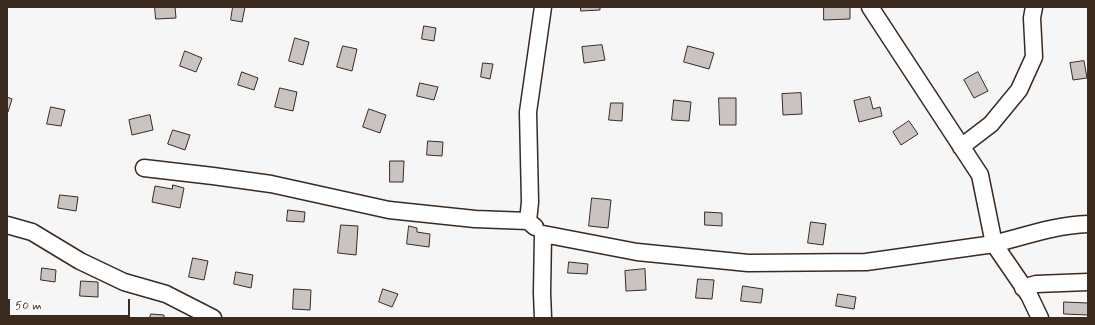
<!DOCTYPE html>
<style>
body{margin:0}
#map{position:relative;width:1095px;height:325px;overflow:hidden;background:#f7f6f6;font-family:Mynerve,sans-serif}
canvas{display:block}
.frame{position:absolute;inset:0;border:8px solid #3b2a1e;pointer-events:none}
.scale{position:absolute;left:8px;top:299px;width:122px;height:18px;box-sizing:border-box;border:2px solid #3b2a1e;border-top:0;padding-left:5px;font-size:12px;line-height:14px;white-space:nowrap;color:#3b2a1e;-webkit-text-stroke:3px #fff;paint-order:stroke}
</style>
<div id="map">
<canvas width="1095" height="325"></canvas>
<div class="frame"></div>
<div class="scale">50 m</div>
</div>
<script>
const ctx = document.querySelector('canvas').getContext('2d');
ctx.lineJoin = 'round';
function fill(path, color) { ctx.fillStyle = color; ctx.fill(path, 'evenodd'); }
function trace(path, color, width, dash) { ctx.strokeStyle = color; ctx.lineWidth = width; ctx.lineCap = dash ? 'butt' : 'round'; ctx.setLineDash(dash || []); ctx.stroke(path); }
const building = new Path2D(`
 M155,7H175L176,18L156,19Z
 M233,7H245L242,22L231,20Z
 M581,7H600V10L581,11Z
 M824,7H850V19L824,20Z
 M424,26L436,28L434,41L422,39Z
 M295,38L309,42L303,65L289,61Z
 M602,45L605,60L584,63L582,47Z
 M343,46L357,49L352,71L337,67Z
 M688,46L714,53L709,69L684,62Z
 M185,51L202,58L196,72L180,66Z
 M1084,61L1087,78L1073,80L1070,63Z
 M483,63L493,64L490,79L481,77Z
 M242,72L258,78L254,90L238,85Z
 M978,72L988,91L974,98L964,80Z
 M420,83L438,87L434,100L417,96Z
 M280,88L297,92L293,111L275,107Z
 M801,93L802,114L783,115L782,94Z
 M7,97L12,99L8,112L7,111Z
 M870,97L873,109L880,107L882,116L859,122L854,101Z
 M719,98H736V125H720Z
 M674,100L691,102L689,121L672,120Z
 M611,103H623L622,121L609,120Z
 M51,107L65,110L61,126L47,124Z
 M369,109L386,115L380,133L363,127Z
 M150,115L153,130L132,135L129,120Z
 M909,121L918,134L901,145L893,132Z
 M173,130L190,135L185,150L168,144Z
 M428,141L443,142L442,156L427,155Z
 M390,161H404L403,182H390Z
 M173,185L184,188L180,208L152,202L155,186L172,189Z
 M60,195L78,197L76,211L58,208Z
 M592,198L611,200L608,228L589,226Z
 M288,210L305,212L304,222L287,221Z
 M705,212L722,213V226L705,225Z
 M811,222L826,224L823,245L808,243Z
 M341,225L358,226L356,255L338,253Z
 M409,226L417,228V232L430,234L429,247L407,244Z
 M193,258L208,261L204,280L189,277Z
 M569,262L588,264L587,274L568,273Z
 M42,268L56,270L55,282L41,280Z
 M645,269L646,290L626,291L625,271Z
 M236,272L253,275L251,288L234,284Z
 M698,279L714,280L712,299L696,298Z
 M81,281L98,282V297L80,296Z
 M743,286L763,289L761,303L741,301Z
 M294,289L311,290L310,310L293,309Z
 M383,289L398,294L392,307L379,302Z
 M838,294L856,297L854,309L836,306Z
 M1064,302L1088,303V315L1064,314Z
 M151,314L164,315V318H150Z`);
const minor = new Path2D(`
 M961,147L991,124L1019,90L1034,57L1032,18L1034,7
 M144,168L213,176L271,184L389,210L475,219L528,221
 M7,225L32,232L80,261L124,282L166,294L213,318
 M535,227L528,221L530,202L528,112L543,7
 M1023,288L1036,284L1088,282
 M543,318L542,293L543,234L637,252L748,263L866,262L994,244L980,175L870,7
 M1040,318L1029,295L994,244C1025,236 1056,225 1088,224`);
fill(building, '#c9c3c1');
trace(building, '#3b2a1e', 1);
trace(minor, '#3b2a1e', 19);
trace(minor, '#fff', 16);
</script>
